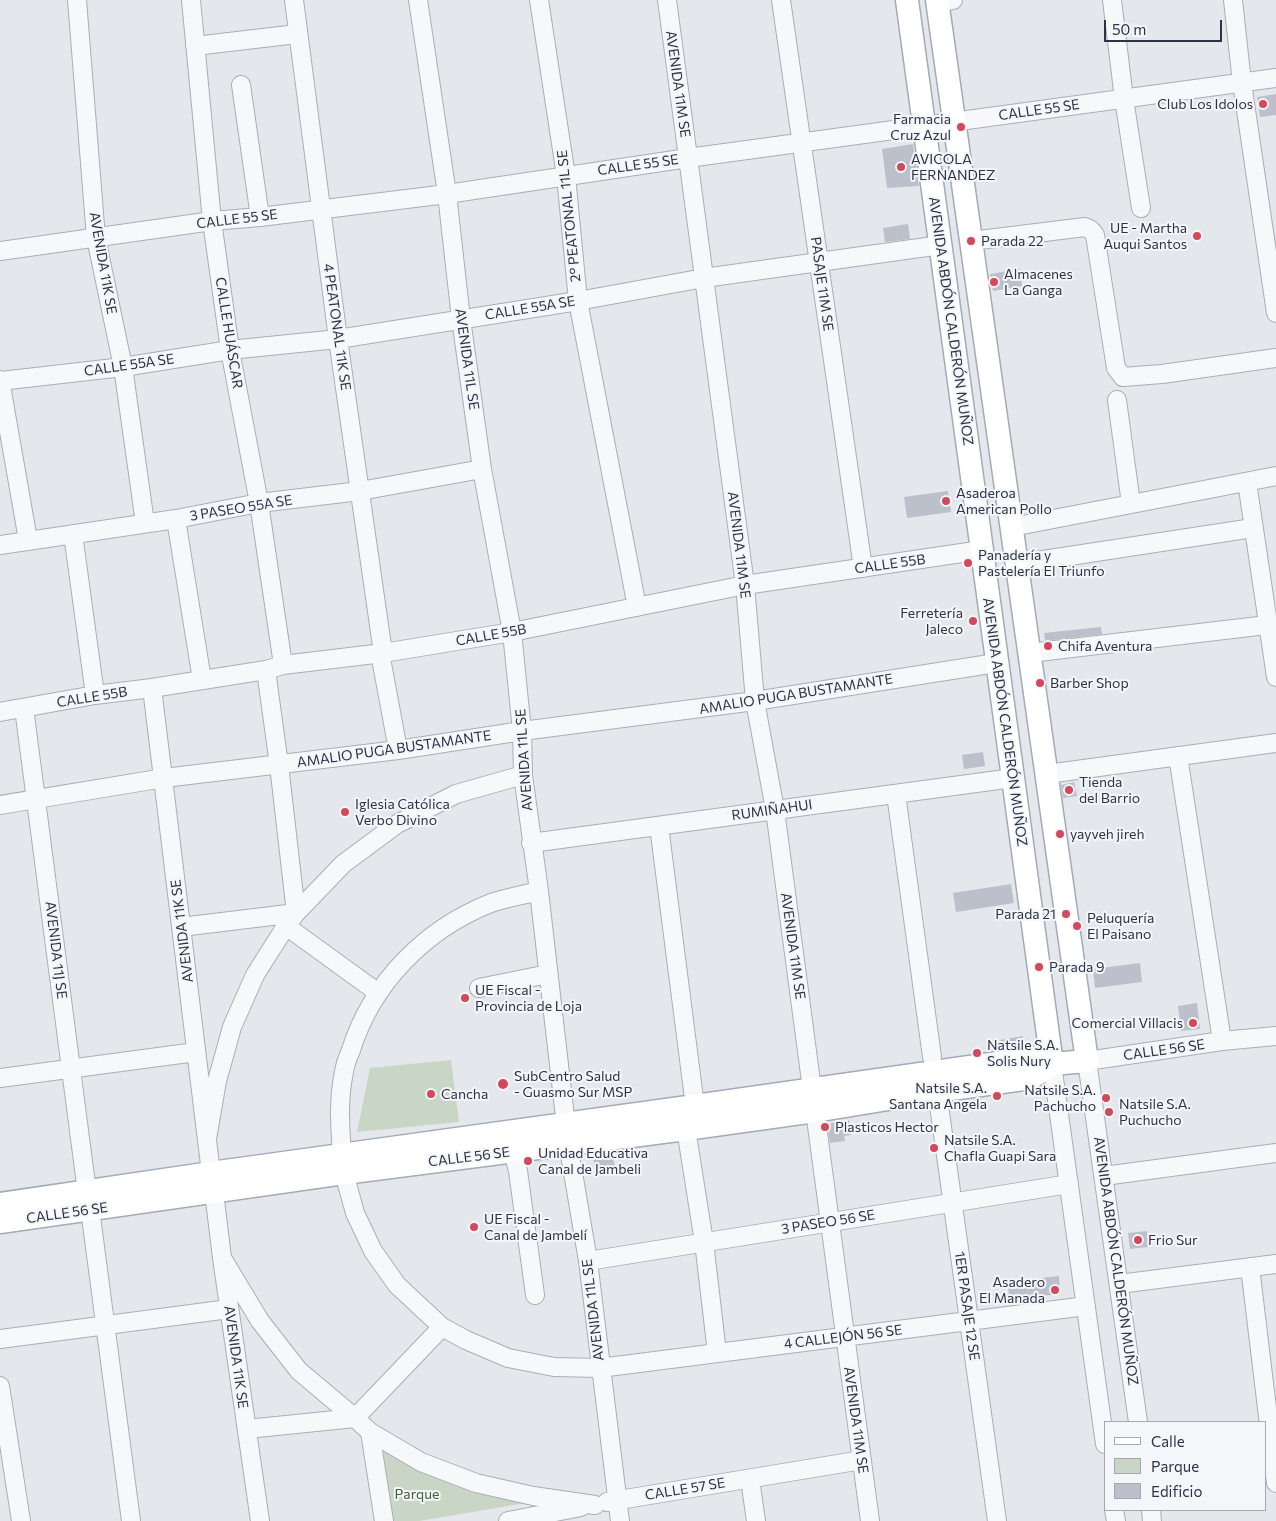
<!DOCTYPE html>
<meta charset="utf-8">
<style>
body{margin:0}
#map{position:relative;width:1276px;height:1521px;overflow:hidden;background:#e4e7ec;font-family:Commissioner,sans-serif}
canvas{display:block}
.legend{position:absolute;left:1104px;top:1421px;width:162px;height:90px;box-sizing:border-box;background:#f4f6f9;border:1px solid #a4a8b1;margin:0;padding:6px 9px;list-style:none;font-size:15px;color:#2b3445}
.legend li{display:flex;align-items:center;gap:10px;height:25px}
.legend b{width:25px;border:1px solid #a4a8b1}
.scale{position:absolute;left:1104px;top:20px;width:118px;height:22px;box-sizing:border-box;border:2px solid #2b3445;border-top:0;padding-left:6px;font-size:15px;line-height:18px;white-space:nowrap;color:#2b3445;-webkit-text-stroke:4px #f4f6f9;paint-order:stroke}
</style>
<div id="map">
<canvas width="1276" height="1521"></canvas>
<ul class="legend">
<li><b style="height:6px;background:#fff"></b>Calle</li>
<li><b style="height:14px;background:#c9d6c5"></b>Parque</li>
<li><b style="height:14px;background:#bbc0ca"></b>Edificio</li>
</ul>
<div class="scale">50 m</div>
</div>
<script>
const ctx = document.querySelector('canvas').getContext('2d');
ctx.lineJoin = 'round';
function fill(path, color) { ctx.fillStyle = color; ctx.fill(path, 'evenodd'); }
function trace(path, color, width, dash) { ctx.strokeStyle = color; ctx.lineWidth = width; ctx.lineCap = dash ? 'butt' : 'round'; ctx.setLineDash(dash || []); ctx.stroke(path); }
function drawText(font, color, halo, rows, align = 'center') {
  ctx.font = font + ' Commissioner,sans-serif'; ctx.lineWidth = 4; ctx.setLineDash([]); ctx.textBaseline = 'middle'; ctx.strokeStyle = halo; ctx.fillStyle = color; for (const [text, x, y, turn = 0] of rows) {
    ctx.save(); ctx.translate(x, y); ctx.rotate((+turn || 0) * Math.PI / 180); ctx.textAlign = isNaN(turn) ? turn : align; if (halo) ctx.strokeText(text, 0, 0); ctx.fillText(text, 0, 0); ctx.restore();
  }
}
const green = new Path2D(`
 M451,1060L459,1122L357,1132L370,1068Z
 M382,1444L532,1502L419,1521H393Z`);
const building = new Path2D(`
 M1276,94V115L1260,117L1257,97Z
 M913,144L919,186L887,188L882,149Z
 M908,224L910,239L885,242L883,228Z
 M1020,269L1022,286L993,291L990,274Z
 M948,491L951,512L907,518L904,497Z
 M1101,627L1102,634L1045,641L1044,633Z
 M983,752L985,766L964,769L962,755Z
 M1074,782L1077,796L1063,798L1061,785Z
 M1011,884L1014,903L956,912L953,893Z
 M1140,963L1142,982L1095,988L1093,969Z
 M1197,1003L1200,1029L1181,1031L1178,1006Z
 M1023,1036L1024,1046L1001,1049L1000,1040Z
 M849,1120L851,1135L844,1136L845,1141L830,1143L827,1124Z
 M612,1152L615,1168L596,1172L592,1154Z
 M1147,1231L1148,1247L1130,1249L1128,1233Z
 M1059,1276L1060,1294L1009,1299L1008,1282Z`);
const minor = new Path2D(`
 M77,0L96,238L123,367L145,523
 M191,0L212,221L230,350L259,503L283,665
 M294,0L338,339L383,653
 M418,0L447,194L461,319L482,469L512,632L522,731L523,775L539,891L568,1143L588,1261L620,1521
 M539,0L566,176L578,301L637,607
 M667,0L745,585L755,701L775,810L812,1089
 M781,0L863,568
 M1112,0L1124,99L1141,208
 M1233,0L1242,83L1276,313
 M937,2L953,0
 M195,46L297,34
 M241,85L260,217
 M971,241L1085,227L1091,230L1095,235L1116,368L1123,377L1162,374L1276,358
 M0,251L212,221L260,217L447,194L688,158L1276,78
 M0,380L28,540
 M0,381L123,367L230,350L338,339L578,301L704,278L941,245
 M1117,400L1131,504
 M1247,482L1276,677
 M176,519L202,680
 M1012,527L1276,476
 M73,534L95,695
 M0,545L176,519L259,503L360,491L482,469
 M1017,564L1253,528
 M380,653L398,750
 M1030,653L1276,624
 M152,688L211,1173
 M24,708L87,1192
 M0,712L95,695L152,688L266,670L283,665L383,653L512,632L745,585L982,550
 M1178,756L1222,1041
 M1047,774L1276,743
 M896,794L932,1057
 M0,805L164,778L398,750L522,731L755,701L996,663
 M659,826L695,1106
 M531,843L1013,778
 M286,926L377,992
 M181,927L296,913L279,765L266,670
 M479,988L548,974
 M1052,1064L1105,1444
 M0,1078L196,1052
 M937,1091L997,1521
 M815,1111L870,1521
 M686,1129L704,1242L717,1353
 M207,1139L217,1081L232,1027L255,975L286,926L296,913L343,864L397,824L456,794L523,775
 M513,1151L518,1171L535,1295
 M342,1155C340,1126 338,1101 344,1072C345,1064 348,1057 351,1050C372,983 425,929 491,903C506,898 523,895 539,891
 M344,1173L355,1213L373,1251L397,1285L442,1327L466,1340L508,1358L554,1367L600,1368L1086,1306
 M1104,1176L1276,1153
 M214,1192L222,1258L260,1521
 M90,1209L131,1521
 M222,1258L260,1321L299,1371L355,1418L370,1432L421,1462L476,1483L533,1496L595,1505
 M588,1261L1069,1184
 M1250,1267L1276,1483
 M1119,1284L1276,1264
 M0,1339L229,1309
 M0,1386L21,1521
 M1138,1422L1087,1061L1222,1041L1276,1036
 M247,1429L355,1418L442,1327
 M370,1432L384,1521
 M750,1479L756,1521
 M607,1502L862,1460
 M1114,1510L1116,1521
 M1151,1510L1152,1521
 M508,1521L581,1507`);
const major = new Path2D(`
 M907,0L1052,1064
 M0,1204L211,1173L695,1106L1033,1058L1052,1064L1087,1061L937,0
 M0,1222L344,1173L686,1129L815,1111L937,1091L1031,1078L1052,1064`);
const markers = [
 [1263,104,5,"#d1495b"],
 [961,127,5,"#d1495b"],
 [901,167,5,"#d1495b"],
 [1197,236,5,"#d1495b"],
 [971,241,5,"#d1495b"],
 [994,282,5,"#d1495b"],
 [946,501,5,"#d1495b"],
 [968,563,5,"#d1495b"],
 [973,621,5,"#d1495b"],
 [1048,646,5,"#d1495b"],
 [1040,683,5,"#d1495b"],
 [1069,790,5,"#d1495b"],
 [345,812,5,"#d1495b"],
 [1060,834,5,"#d1495b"],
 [1066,914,5,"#d1495b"],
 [1077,926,5,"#d1495b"],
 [1039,967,5,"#d1495b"],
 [465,998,5,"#d1495b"],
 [1193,1023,5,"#d1495b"],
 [977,1053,5,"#d1495b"],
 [503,1084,6,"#d1495b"],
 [431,1094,5,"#d1495b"],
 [997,1096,5,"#d1495b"],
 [1106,1098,5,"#d1495b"],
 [1109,1112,5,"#d1495b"],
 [825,1127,5,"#d1495b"],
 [934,1148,5,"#d1495b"],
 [528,1161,5,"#d1495b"],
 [474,1227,5,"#d1495b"],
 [1138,1240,5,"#d1495b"],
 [1055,1290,5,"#d1495b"]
];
const streetNames = [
 ["AVENIDA 11M SE",678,84,82],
 ["CALLE 55 SE",1039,110,-8],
 ["CALLE 55 SE",638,165,-8],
 ["2° PEATONAL 11L SE",569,216,-96],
 ["CALLE 55 SE",237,219,-7],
 ["AVENIDA 11K SE",103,263,80],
 ["PASAJE 11M SE",822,284,82],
 ["CALLE 55A SE",530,308,-9],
 ["AVENIDA ABDÓN CALDERÓN MUÑOZ",951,321,82],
 ["4 PEATONAL 11K SE",337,327,82],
 ["CALLE HUÁSCAR",229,333,81],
 ["AVENIDA 11L SE",467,359,82],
 ["CALLE 55A SE",129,365,-8],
 ["3 PASEO 55A SE",241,508,-9],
 ["AVENIDA 11M SE",739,545,83],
 ["CALLE 55B",890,564,-8],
 ["CALLE 55B",491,635,-10],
 ["AMALIO PUGA BUSTAMANTE",796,694,-9],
 ["CALLE 55B",92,697,-9],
 ["AVENIDA ABDÓN CALDERÓN MUÑOZ",1005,722,82],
 ["AMALIO PUGA BUSTAMANTE",394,749,-8],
 ["AVENIDA 11L SE",524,760,-94],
 ["RUMIÑAHUI",772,810,-8],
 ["AVENIDA 11K SE",182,931,-97],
 ["AVENIDA 11M SE",793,946,82],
 ["AVENIDA 11J SE",56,950,83],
 ["CALLE 56 SE",1164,1050,-8],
 ["CALLE 56 SE",469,1157,-7],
 ["CALLE 56 SE",67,1213,-8],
 ["3 PASEO 56 SE",828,1222,-9],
 ["AVENIDA ABDÓN CALDERÓN MUÑOZ",1116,1261,82],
 ["1ER PASAJE 12 SE",967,1306,82],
 ["AVENIDA 11L SE",593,1310,-97],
 ["4 CALLEJÓN 56 SE",843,1337,-7],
 ["AVENIDA 11K SE",236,1357,82],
 ["AVENIDA 11M SE",856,1420,82],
 ["CALLE 57 SE",685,1489,-9]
];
const poiNames = [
 ["Club Los Idolos",1253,104,"right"],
 ["Farmacia",951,119,"right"],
 ["Cruz Azul",951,135,"right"],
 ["AVICOLA",911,159],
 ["FERNANDEZ",911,175],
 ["UE - Martha",1187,228,"right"],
 ["Auqui Santos",1187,244,"right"],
 ["Parada 22",981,241],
 ["Almacenes",1004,274],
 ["La Ganga",1004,290],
 ["Asaderoa",956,493],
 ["American Pollo",956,509],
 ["Panadería y",978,555],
 ["Pastelería El Triunfo",978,571],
 ["Ferretería",963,613,"right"],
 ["Jaleco",963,629,"right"],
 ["Chifa Aventura",1058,646],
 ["Barber Shop",1050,683],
 ["Tienda",1079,782],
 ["del Barrio",1079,798],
 ["Iglesia Católica",355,804],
 ["Verbo Divino",355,820],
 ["yayveh jireh",1070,834],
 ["Parada 21",1056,914,"right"],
 ["Peluquería",1087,918],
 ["El Paisano",1087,934],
 ["Parada 9",1049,967],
 ["UE Fiscal -",475,990],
 ["Provincia de Loja",475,1006],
 ["Comercial Villacis",1183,1023,"right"],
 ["Natsile S.A.",987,1045],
 ["Solis Nury",987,1061],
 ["SubCentro Salud",514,1076],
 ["- Guasmo Sur MSP",514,1092],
 ["Natsile S.A.",987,1088,"right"],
 ["Santana Angela",987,1104,"right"],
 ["Natsile S.A.",1096,1090,"right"],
 ["Pachucho",1096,1106,"right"],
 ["Cancha",441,1094],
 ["Natsile S.A.",1119,1104],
 ["Puchucho",1119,1120],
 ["Plasticos Hector",835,1127],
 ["Natsile S.A.",944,1140],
 ["Chafla Guapi Sara",944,1156],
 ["Unidad Educativa",538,1153],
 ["Canal de Jambeli",538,1169],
 ["UE Fiscal -",484,1219],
 ["Canal de Jambelí",484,1235],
 ["Frio Sur",1148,1240],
 ["Asadero",1045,1282,"right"],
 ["El Manada",1045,1298,"right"]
];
const parkNames = [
 ["Parque",417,1494]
];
fill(green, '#c9d6c5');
fill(building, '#bbc0ca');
trace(minor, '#a9aeb7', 20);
trace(major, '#a3abb8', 25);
trace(minor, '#f7f8fa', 18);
trace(major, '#fff', 22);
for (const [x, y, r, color] of markers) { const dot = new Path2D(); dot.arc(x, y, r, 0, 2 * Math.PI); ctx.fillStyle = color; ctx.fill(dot); trace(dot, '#f4f6f9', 2); }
drawText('14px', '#2b3445', '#f4f6f9', streetNames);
drawText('14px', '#2b3445', '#f4f6f9', poiNames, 'left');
drawText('14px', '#3f6138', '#f4f6f9', parkNames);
</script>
